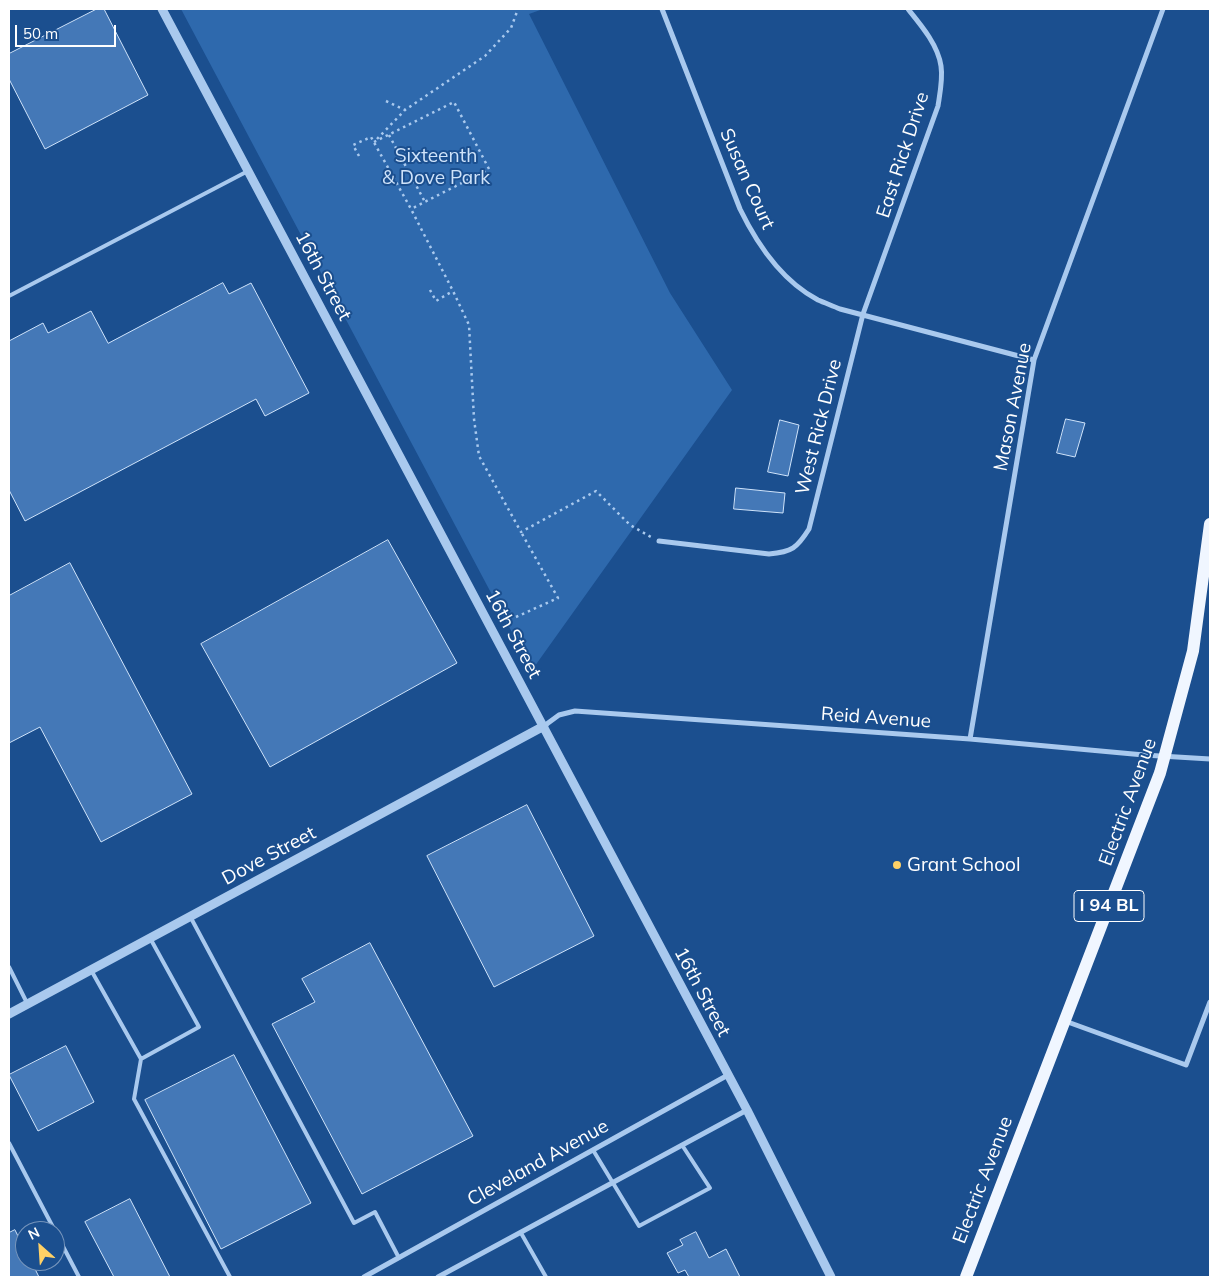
<!DOCTYPE html>
<style>
body{margin:0}
#map{position:relative;width:1219px;height:1286px;overflow:hidden;background:#1b4f8f;font-family:Mulish,sans-serif}
canvas{display:block}
.frame{position:absolute;inset:0;border:10px solid #fff;pointer-events:none}
.north{position:absolute;left:15px;top:1221px;width:50px;height:50px;box-sizing:border-box;background:#1b4f8f;border:1px solid #7695bc;border-radius:50%;rotate:334deg;font-size:14px;font-weight:700;line-height:20px;text-align:center;color:#fff}
.north::after{content:'';display:block;margin:auto;width:18px;height:22px;background:#ffd166;clip-path:polygon(50% 0,100% 100%,50% 72%,0 100%)}
.scale{position:absolute;left:15px;top:25px;width:101px;height:22px;box-sizing:border-box;border:2px solid #fff;border-top:0;padding-left:6px;font-size:15px;line-height:18px;white-space:nowrap;color:#fff;-webkit-text-stroke:4px #1b4f8f;paint-order:stroke}
</style>
<div id="map">
<canvas width="1219" height="1286"></canvas>
<div class="frame"></div>
<div class="north">N</div>
<div class="scale">50 m</div>
</div>
<script>
const ctx = document.querySelector('canvas').getContext('2d');
ctx.lineJoin = 'round';
function fill(path, color) { ctx.fillStyle = color; ctx.fill(path, 'evenodd'); }
function trace(path, color, width, dash) { ctx.strokeStyle = color; ctx.lineWidth = width; ctx.lineCap = dash ? 'butt' : 'round'; ctx.setLineDash(dash || []); ctx.stroke(path); }
function drawText(font, color, halo, rows, align = 'center') {
  ctx.font = font + ' Mulish,sans-serif'; ctx.lineWidth = 4; ctx.setLineDash([]); ctx.textBaseline = 'middle'; ctx.strokeStyle = halo; ctx.fillStyle = color; for (const [text, x, y, turn = 0] of rows) {
    ctx.save(); ctx.translate(x, y); ctx.rotate((+turn || 0) * Math.PI / 180); ctx.textAlign = isNaN(turn) ? turn : align; if (halo) ctx.strokeText(text, 0, 0); ctx.fillText(text, 0, 0); ctx.restore();
  }
}
const green = new Path2D(`
 M181,9H543L529,14L670,293L732,390L532,670Z`);
const building = new Path2D(`
 M97,9H104L148,95L45,149L9,79V54Z
 M223,283L229,294L251,283L309,393L265,416L256,399L25,521L9,490V341L43,323L48,333L91,311L108,343Z
 M1066,419L1085,423L1075,457L1057,453Z
 M780,420L799,425L788,476L768,472Z
 M736,488L785,493L783,513L734,509Z
 M388,540L457,663L270,767L201,644Z
 M70,563L192,794L101,842L40,727L9,743V596Z
 M527,805L594,936L494,987L427,856Z
 M370,943L473,1136L362,1194L272,1024L315,1002L302,979Z
 M66,1046L94,1102L38,1131L9,1075Z
 M234,1055L311,1203L221,1249L145,1100Z
 M130,1199L170,1277H114L85,1222Z
 M15,1230L25,1250V1261H31L39,1277H9V1233Z
 M696,1232L709,1258L726,1249L740,1277H689L685,1270L678,1273L667,1253L683,1245L680,1240Z`);
const path = new Path2D(`
 M386,101L405,110
 M389,135L425,202
 M377,139L405,110L485,56L511,28L518,9
 M374,142L454,102L489,169L411,209
 M359,156L353,145L371,137L411,209L453,291L469,325L474,419L479,456L521,532L596,491L630,525L651,537
 M430,290L436,301L453,291
 M516,617L558,598L521,532`);
const service = new Path2D(`
 M9,296L248,171
 M191,918L354,1223L375,1212L399,1258
 M9,967L27,1003
 M91,970L141,1059L134,1099L230,1277
 M141,1059L199,1027L150,938
 M9,1143L79,1277
 M593,1150L639,1226L710,1188L682,1145
 M521,1233L546,1277`);
const minor = new Path2D(`
 M662,9L740,209C757,244 782,281 818,300C825,303 833,306 840,309L1034,360
 M659,541L769,554C792,552 797,548 809,529L863,314L938,106C940,93 943,79 941,66C938,45 921,25 908,9
 M544,726L559,715L575,711L970,739L1144,755L1210,759
 M970,739L1034,360L1163,9
 M1065,1021L1186,1065L1210,1002
 M364,1277L728,1075
 M438,1277L747,1110`);
const tertiary = new Path2D(`
 M162,9L747,1110L831,1277
 M9,1014L544,726`);
const primary = new Path2D(`
 M966,1277L1160,773L1193,651L1210,524`);
const markers = [
 [897,865,5,"#ffd166"]
];
const shields = [
 [1109,906,70]
];
const shieldNames = [
 ["I 94 BL",1109,906]
];
const streetNames = [
 ["East Rick Drive",903,155,-72],
 ["Susan Court",747,179,66],
 ["16th Street",323,276,62],
 ["Mason Avenue",1013,407,-79],
 ["West Rick Drive",819,427,-76],
 ["16th Street",513,634,62],
 ["Reid Avenue",876,718,4],
 ["Electric Avenue",1128,802,-70],
 ["Dove Street",269,856,-28],
 ["16th Street",702,992,62],
 ["Cleveland Avenue",538,1163,-29],
 ["Electric Avenue",983,1180,-69]
];
const parkNames = [
 ["Sixteenth",436,156],
 ["& Dove Park",436,178]
];
const poiNames = [
 ["Grant School",907,865]
];
fill(green, '#2e69ad');
fill(building, '#4478b7');
trace(building, '#cfe3fa', 1);
trace(path, '#a9c9ee', 2.5, [2.5, 4]);
trace(service, '#a9c9ee', 4);
trace(minor, '#a9c9ee', 5);
trace(tertiary, '#a9c9ee', 9);
trace(primary, '#f0f6ff', 12);
for (const [x, y, r, color] of markers) { const dot = new Path2D(); dot.arc(x, y, r, 0, 2 * Math.PI); ctx.fillStyle = color; ctx.fill(dot); trace(dot, '#1b4f8f', 2); }
for (const [x, y, w] of shields) { const box = new Path2D(); box.roundRect(x - w / 2, y - 15.5, w, 31, 4); ctx.fillStyle = '#1b4f8f'; ctx.fill(box); trace(box, '#fff', 1); }
drawText('bold 18px', '#fff', null, shieldNames);
drawText('19px', '#fff', '#1b4f8f', streetNames);
drawText('19px', '#cfe3fa', '#1b4f8f', parkNames);
drawText('19px', '#fff', '#1b4f8f', poiNames, 'left');
</script>
